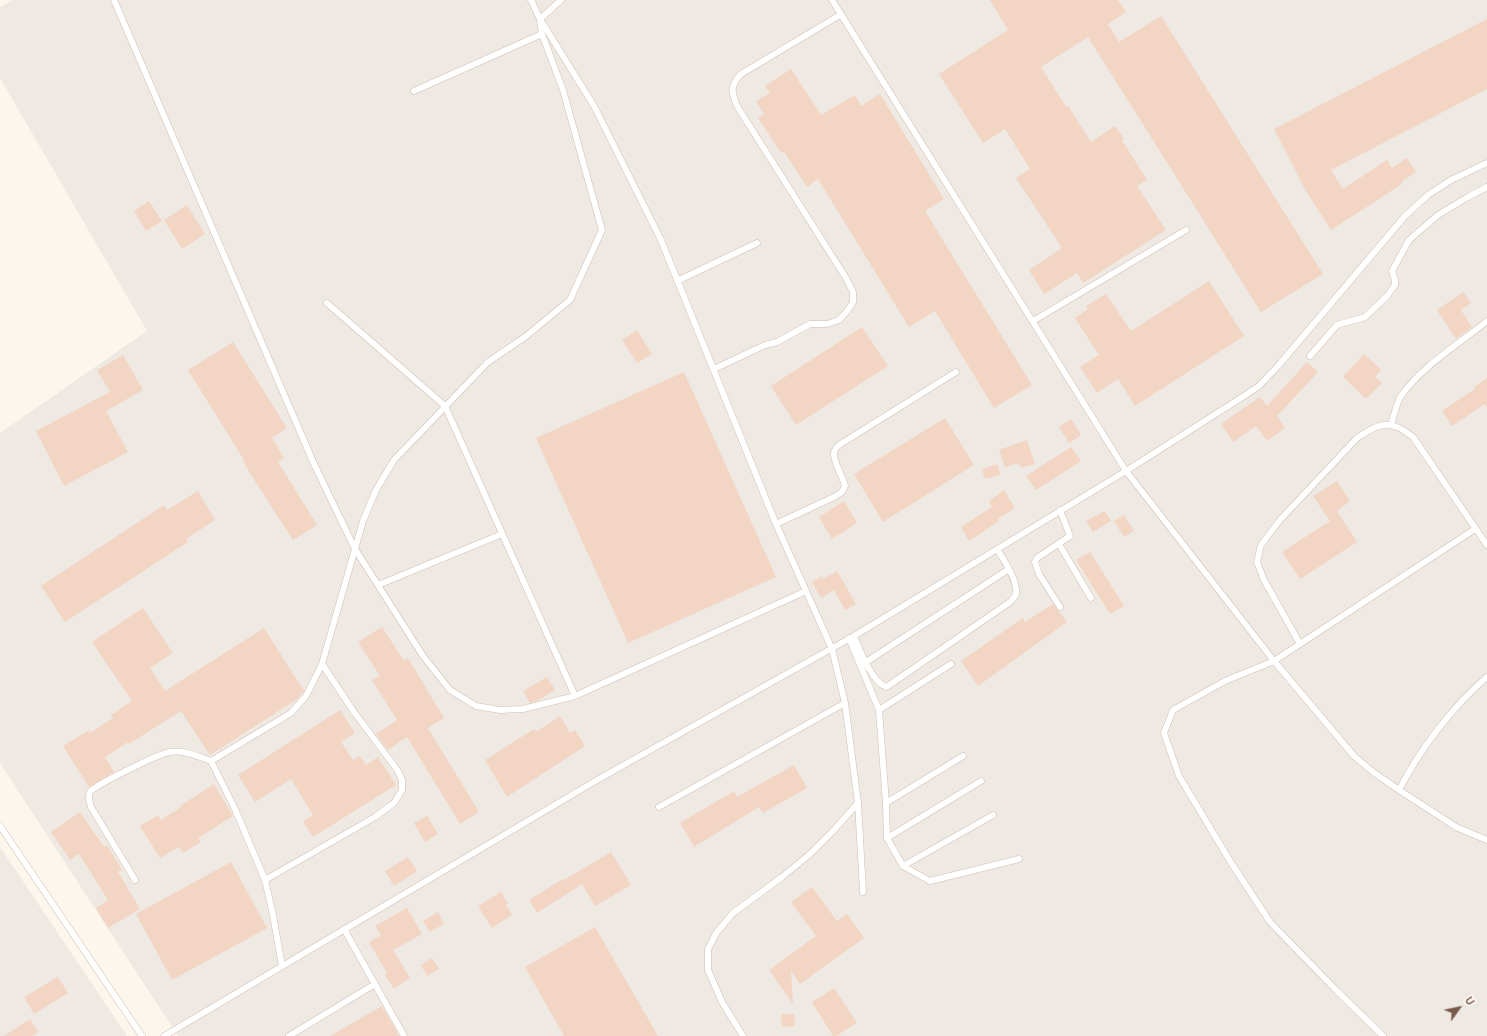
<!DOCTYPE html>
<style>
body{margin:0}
#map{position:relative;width:1487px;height:1036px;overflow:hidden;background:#fdf6ec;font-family:Overpass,sans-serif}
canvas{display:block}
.north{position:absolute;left:1439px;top:988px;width:40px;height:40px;-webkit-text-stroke:3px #fffaf3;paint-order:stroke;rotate:57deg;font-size:11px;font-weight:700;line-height:16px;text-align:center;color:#7a5c4d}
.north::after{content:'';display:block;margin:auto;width:14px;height:18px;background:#7a5c4d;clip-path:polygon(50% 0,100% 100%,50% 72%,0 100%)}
</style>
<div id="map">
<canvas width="1487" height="1036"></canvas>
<div class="north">U</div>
</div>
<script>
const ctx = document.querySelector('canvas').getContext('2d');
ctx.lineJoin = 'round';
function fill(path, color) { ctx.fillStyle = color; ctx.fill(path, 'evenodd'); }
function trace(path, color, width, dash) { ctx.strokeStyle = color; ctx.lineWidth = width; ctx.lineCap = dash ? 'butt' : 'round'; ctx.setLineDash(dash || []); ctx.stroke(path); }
const industrial = new Path2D(`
 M13,0H1487V1036H178L0,763V433L147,331L0,78V7Z
 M0,847L127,1036H0Z`);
const building = new Path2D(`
 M990,0H1118L1126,12L1108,24L1119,42L1161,16L1323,274L1261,312L1088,37L1041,67L1066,107L1068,106L1091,142L1115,126L1124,139L1122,140L1147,180L1137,186L1166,230L1083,283L1077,273L1044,294L1029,270L1062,248L1016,178L1030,169L1005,129L983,143L939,74L1008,30Z
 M1487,19V89L1331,170L1343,189L1387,160L1392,168L1407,158L1416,172L1401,182L1402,184L1331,230L1306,191L1274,129Z
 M791,69L821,115L855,95L861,106L880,94L944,199L925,211L1032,385L994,408L935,311L909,327L818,179L807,187L784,152L781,153L758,118L764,114L756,101L770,93L765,86Z
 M149,201L162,221L146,231L134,211Z
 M187,205L205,234L182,249L164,220Z
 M1209,281L1244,336L1135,406L1118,379L1097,393L1080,367L1099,355L1075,318L1088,309L1086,306L1106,294L1131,331Z
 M1463,292L1471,303L1461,310L1472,327L1456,339L1437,310Z
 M862,327L888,366L796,425L771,386Z
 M637,330L652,354L637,363L622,340Z
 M233,342L287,428L272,438L284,458L278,462L317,525L293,540L253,478L243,461L244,460L188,370Z
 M1364,354L1381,370L1375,377L1382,383L1366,399L1343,377Z
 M123,355L143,390L106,411L128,452L64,486L36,431L110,392L97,370Z
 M1307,362L1318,372L1277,416L1285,428L1267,441L1256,426L1233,442L1221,424L1260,397L1267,406Z
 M684,372L776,577L628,643L536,438Z
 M1487,378V407L1485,404L1452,426L1442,411L1475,389L1474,387Z
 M945,418L974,465L883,522L854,474Z
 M1071,419L1081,435L1069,443L1059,427Z
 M1027,440L1035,464L1021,468L1018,463L1005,467L999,450Z
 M1071,447L1081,461L1036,490L1026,476Z
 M998,464L1000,475L985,479L982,469Z
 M1337,481L1350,501L1337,511L1357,542L1300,579L1282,552L1330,521L1313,496Z
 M1004,490L1015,508L998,519L999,521L969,541L961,527L992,507L989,501Z
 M198,491L215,520L186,539L188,542L65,622L41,586L164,505L167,510Z
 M844,501L857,523L832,539L819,517Z
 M1105,511L1111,521L1093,532L1086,521Z
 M1124,515L1134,531L1124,537L1114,521Z
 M1090,552L1124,606L1110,614L1076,560Z
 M837,571L856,604L845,610L834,590L821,598L812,582L822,576L823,579Z
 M1053,604L1067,622L978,686L961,661L1023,618L1025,622Z
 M143,608L173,653L150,668L165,691L264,628L304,691L296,700L210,755L181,711L129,744L128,742L105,757L114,772L89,787L63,746L89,730L90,733L113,718L111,715L132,701L92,642Z
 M382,627L404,661L408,658L444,718L428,728L479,812L460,824L407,737L388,750L376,734L397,720L372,680L380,676L358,642Z
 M547,677L555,690L537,701L530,703L523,691Z
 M340,710L355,733L341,742L353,760L360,756L366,765L378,757L396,785L313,837L303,821L313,815L291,779L255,802L238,775Z
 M560,716L570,733L575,730L585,746L507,797L485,760L534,729L536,732Z
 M794,765L807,788L763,813L759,807L694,847L680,823L734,791L737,797Z
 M214,784L233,816L198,838L201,842L183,853L179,847L160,858L140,826L158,815L161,820L181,807L180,806Z
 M80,812L104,847L107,845L122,870L118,872L140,909L108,928L96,908L108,900L79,854L70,860L51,832Z
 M427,816L438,834L425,842L414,823Z
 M611,852L631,885L595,906L582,884L537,913L529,900L563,879L564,880Z
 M408,857L417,871L394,886L385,871Z
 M231,862L267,928L172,980L136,914Z
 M812,887L837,921L847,914L864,938L800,984L791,970L793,1004L769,970L816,936L791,902Z
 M501,892L508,903L506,905L512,915L492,928L478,906Z
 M407,908L422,934L393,950L410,978L394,989L385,975L387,973L369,942L381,935L375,926Z
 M438,912L444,924L430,932L423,921Z
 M595,927L658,1036H564L525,967Z
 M432,958L439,969L427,976L421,965Z
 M58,977L68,993L34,1014L24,997Z
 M834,988L857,1023L836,1036H833L812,1002Z
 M382,1006L399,1036H330Z
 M781,1014H794L795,1026L782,1027Z
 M30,1019L38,1032L32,1036H4Z`);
const service = new Path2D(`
 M114,0L314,464L355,549L423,656L450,690L476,706L500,710L523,709L575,696
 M531,0L540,19L594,106L661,240L776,524L832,649L845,703L858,803L863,892
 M832,0L1126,471L1274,661L1354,756L1373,772L1399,790C1420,749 1452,707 1487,677
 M414,91L542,34
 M677,281L757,243
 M327,303L445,406L575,696L806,591
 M1033,321L1186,230
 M1310,356L1337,325L1365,317L1387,296L1395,285V280L1392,271L1409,240L1438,215L1468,197L1487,187
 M714,369L765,345L777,342L810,324H827L839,320L848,310L853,302V292L846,278L737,106C731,91 730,86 741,74L840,15
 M1391,425C1394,416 1396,404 1401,396C1422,366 1459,344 1487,321
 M776,524L834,497L842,492L845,486C843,477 833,461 834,453C834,450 837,447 839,445L956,372
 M1059,544L1091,598
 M378,585L502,534
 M1060,607L1039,574L1035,562L1037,558L1070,536L1060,510
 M854,636C860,650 871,681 886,687L888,686L1010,602C1012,600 1015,597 1016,594C1018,581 1004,560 997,549
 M849,638L879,710L886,803L887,838L903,866L930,881L1019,859
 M1300,644L1264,580L1257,562L1261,545L1279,521L1357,438C1379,423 1390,418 1413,437L1487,545
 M866,662L1009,569
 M879,710L951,664
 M211,761L235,809L265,880L273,915L282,966
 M1399,790L1456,827L1487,840
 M886,803L963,756
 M659,807L845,703
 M0,826L142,1036
 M887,838L981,781
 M903,866L993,815
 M135,880L91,807C90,802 87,797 90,792C95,785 160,753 170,752C185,750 197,756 211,761L291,713L306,696L322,664L363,521L376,490L394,460L488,362L525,337L570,300L602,230L563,90L542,34L540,19L561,0
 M265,880L375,817L394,803L402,790V780L398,771L354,712L322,664
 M344,929L404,1036
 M164,1036L597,780L854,636L1126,471L1244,396L1259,386L1278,366L1405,216L1428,195L1451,180L1487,163
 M289,1036L375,984
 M743,1036L722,1002L708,970V949L717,932L733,913L782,877L810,854L832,832L858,803
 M1383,1036L1337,991L1270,922L1230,861L1179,776L1164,733L1173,710L1225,681L1274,661L1475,529`);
fill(industrial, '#efe9e4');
fill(building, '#f3d5c3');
trace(service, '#d1beb0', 7);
trace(service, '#fff', 6);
</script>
